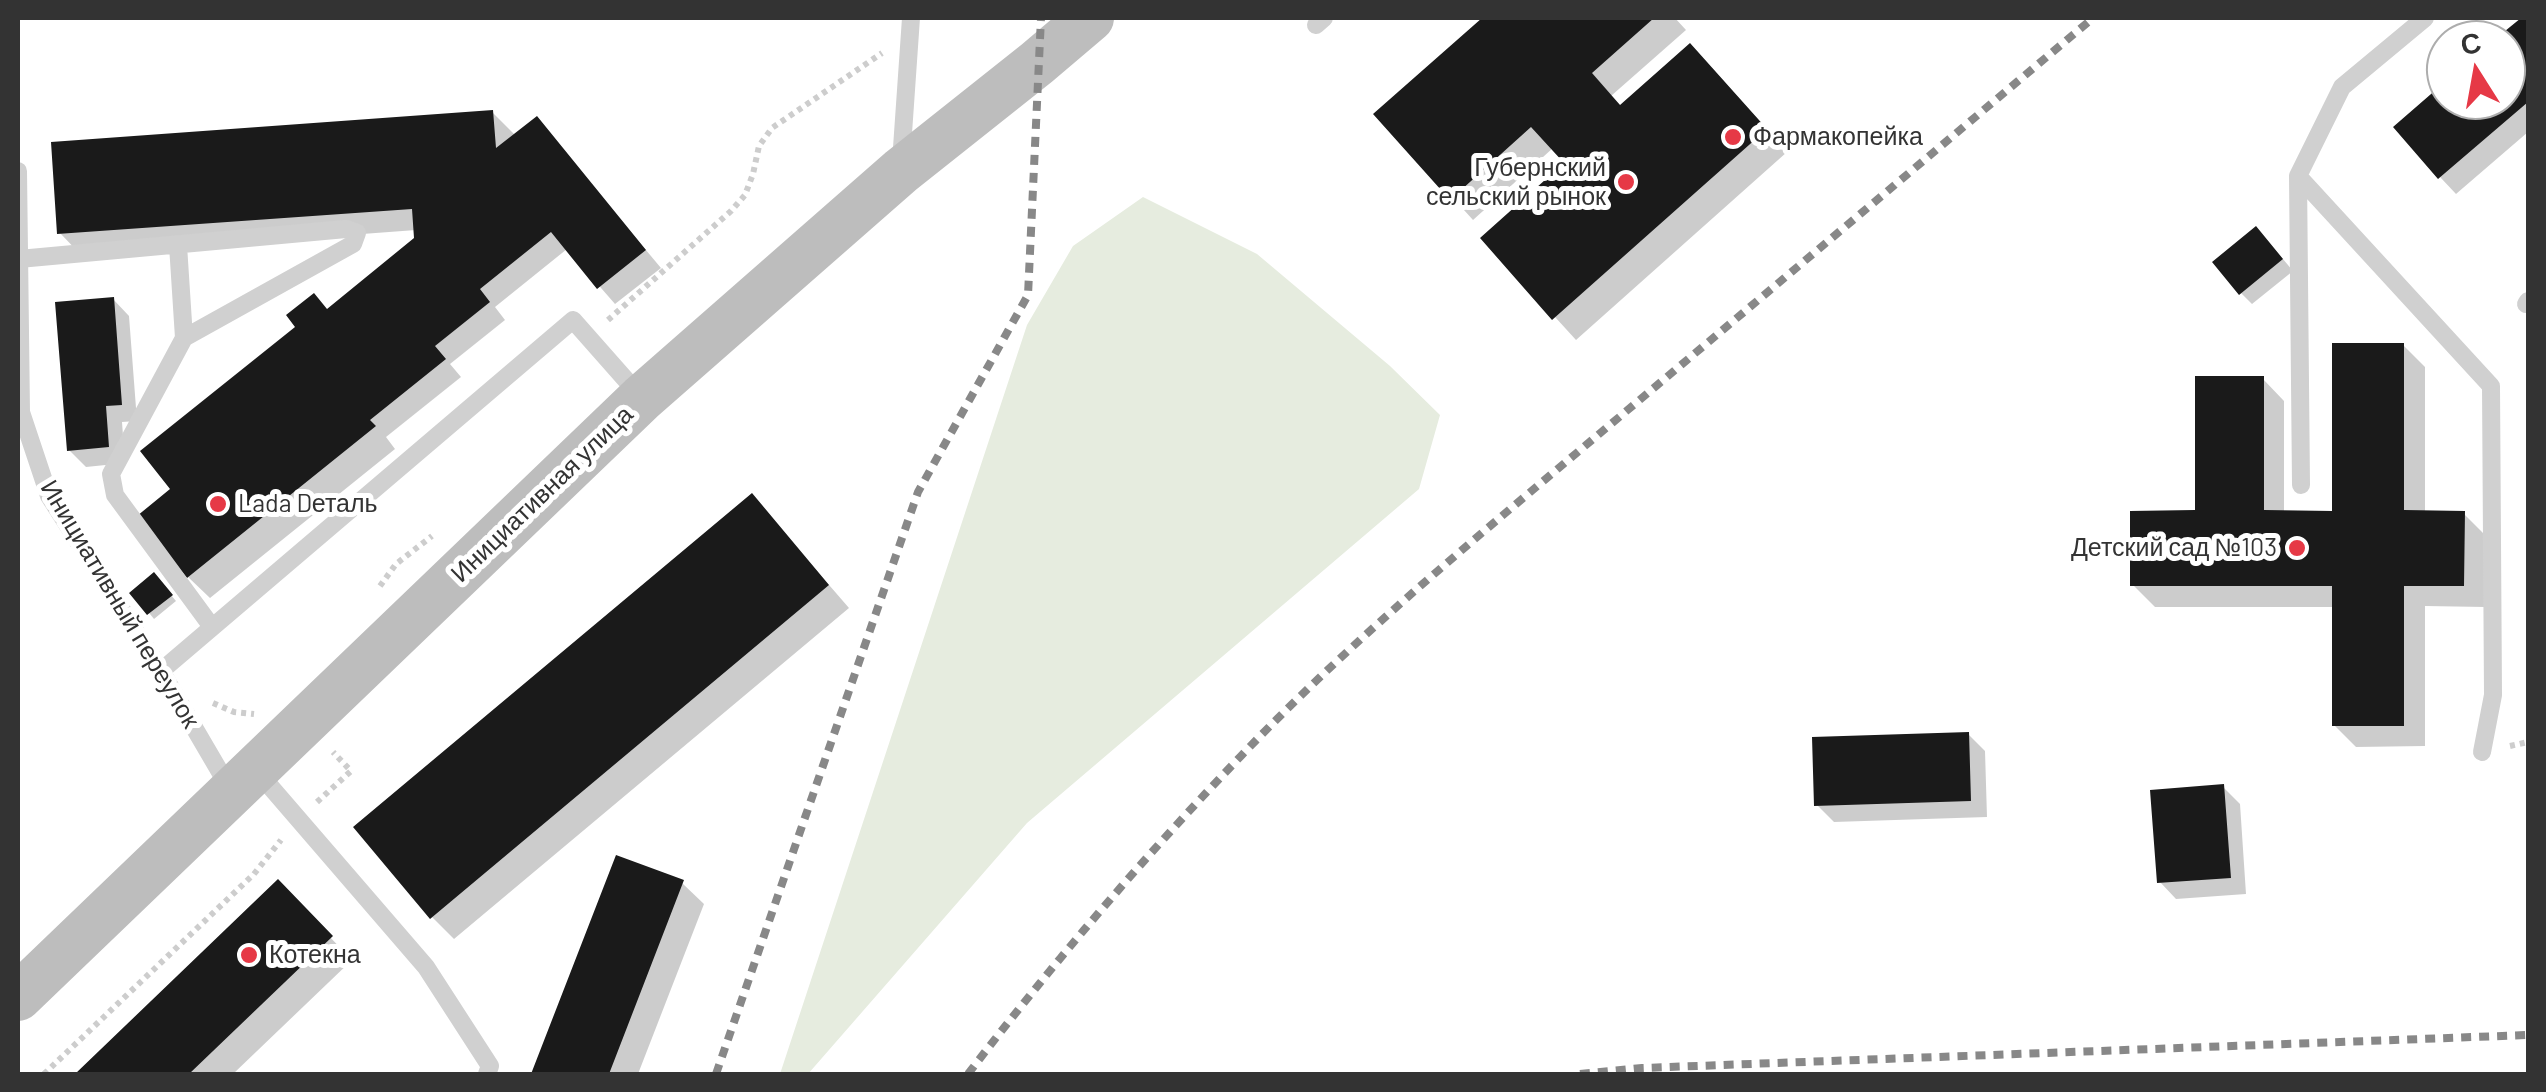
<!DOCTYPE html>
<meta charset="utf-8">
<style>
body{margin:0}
#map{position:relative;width:2546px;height:1092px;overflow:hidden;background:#fff;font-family:Barlow,sans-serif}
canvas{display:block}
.frame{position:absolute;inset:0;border:20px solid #333;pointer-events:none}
.north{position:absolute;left:2426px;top:20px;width:100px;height:100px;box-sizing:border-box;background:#fff;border:2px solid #adadad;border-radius:50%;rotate:349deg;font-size:28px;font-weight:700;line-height:40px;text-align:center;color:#333}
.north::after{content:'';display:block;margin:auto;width:35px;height:45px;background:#e63946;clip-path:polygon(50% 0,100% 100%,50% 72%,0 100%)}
</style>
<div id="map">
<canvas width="2546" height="1092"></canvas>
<div class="frame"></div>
<div class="north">С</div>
</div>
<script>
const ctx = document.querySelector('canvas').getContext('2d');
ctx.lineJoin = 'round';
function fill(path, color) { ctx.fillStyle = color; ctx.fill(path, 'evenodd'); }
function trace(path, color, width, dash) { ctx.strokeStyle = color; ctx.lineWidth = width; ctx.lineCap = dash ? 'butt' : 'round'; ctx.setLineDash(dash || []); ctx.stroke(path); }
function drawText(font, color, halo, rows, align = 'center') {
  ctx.font = font + ' Barlow,sans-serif'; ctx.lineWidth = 10; ctx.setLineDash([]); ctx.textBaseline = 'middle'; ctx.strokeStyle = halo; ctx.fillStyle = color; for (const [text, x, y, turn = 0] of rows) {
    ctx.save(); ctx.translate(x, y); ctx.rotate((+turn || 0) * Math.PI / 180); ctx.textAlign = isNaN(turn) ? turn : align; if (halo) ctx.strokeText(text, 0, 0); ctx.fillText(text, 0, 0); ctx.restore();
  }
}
const green = new Path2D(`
 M1143,197L1257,254L1390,366L1440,415L1419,489L1027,823L808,1074H780L1027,325L1073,246Z`);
const shadow = new Path2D(`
 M1486,18H1675L1686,30L1611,96L1622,107L1712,68L1787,152L1576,340L1483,238L1567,163L1553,148L1473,220L1377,114Z
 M2524,18H2528V132L2456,194L2440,177L2446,85V100H2506V40H2498Z
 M492,112L516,136L537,120L661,268L615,304L567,249L495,307L505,320L450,364L461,377L386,437L395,449L210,598L188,577L174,489L328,311L417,240L416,230L81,255L60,233Z
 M2267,240L2293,271L2252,304L2241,293Z
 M113,299L129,316L137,421L122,422L125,463L86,467L69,450Z
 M2403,345L2425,367V513H2463L2485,535V607L2425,606V746L2356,747L2334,725L2335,607H2155L2133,585L2197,513L2263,379L2284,401V513H2335Z
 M752,496L849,608L454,939L432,917Z
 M159,581L176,601L154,619L133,593Z
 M1968,734L1985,751L1987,817L1834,822L1817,805Z
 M2223,787L2240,804L2246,894L2176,899L2160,882Z
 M617,858L682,883L704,904L638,1074H534Z
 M278,883L352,960L233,1074H78Z`);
const building = new Path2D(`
 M1482,18H1654L1592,73L1620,105L1690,43L1767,129L1552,320L1480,238L1564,163L1531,127L1450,200L1373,114Z
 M2521,18H2528V102L2438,179L2393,127L2446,81V100H2506V40H2494Z
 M493,110L496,148L537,116L646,250L597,289L551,232L480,289L490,302L435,346L446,359L370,420L376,426L187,578L137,516L170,489L140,451L295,327L286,315L314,293L327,309L414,238L412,209L57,234L51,142Z
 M2256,226L2283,259L2239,295L2212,262Z
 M114,297L122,405L106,406L109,447L67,451L55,302Z
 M2332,343H2404V510L2465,511L2464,586H2404V726H2332V586H2130V511L2195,510V376H2264V510L2332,511Z
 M752,493L829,585L430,919L353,827Z
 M154,572L173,595L147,615L129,593Z
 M1969,732L1971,801L1814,806L1812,737Z
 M2224,784L2231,878L2157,883L2150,790Z
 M616,855L684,880L609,1074H531Z
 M278,879L333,936L189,1074H75Z`);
const path = new Path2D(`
 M608,320L731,211L745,195L753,174L759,146L772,128L882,53
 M380,586L396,564L432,536
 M213,703L234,712L254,714
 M2510,746L2528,742
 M317,802L351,771L333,752
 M44,1074L254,874L281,840`);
const service = new Path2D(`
 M1316,25L1324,18
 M901,162L911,18
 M18,171L21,412L49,496L161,671L230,789
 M2298,176L2491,386L2493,695L2482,752
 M19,259L346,229L357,233L353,244L184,338L178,245
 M2526,304L2528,301
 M184,338L111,474L115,495L212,627
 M2301,485L2298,176L2342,87L2425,18
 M161,671L573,320L641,397
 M256,770L426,967L490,1066L487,1074`);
const secondary = new Path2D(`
 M18,997L642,398L901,171L1037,63L1090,18`);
const rail = new Path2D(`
 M716,1074L918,492L1028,295L1041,18
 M968,1074C1053,963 1144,857 1241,756C1353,638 1481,534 1605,429C1768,292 1930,155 2093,18
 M1580,1074L1642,1068L2528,1035`);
const markers = [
 [1733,137,10,"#e63946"],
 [1626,182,10,"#e63946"],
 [218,504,10,"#e63946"],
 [2297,548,10,"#e63946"],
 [249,955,10,"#e63946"]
];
const poiNames = [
 ["Фармакопейка",1753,137],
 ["Губернский",1606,168,"right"],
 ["сельский рынок",1606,197,"right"],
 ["Lada Dеталь",238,504],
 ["Детский сад №103",2277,548,"right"],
 ["Котекна",269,955]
];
const streetNames = [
 ["Инициативная улица",542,494,-44],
 ["Инициативный переулок",120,604,59]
];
fill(green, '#e6ecdf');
fill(shadow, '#0003');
fill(building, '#1a1a1a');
trace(path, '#cdcdcd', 6, [5, 5]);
trace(service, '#d0d0d0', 18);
trace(secondary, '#bdbdbd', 48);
trace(rail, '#888', 8, [10, 8]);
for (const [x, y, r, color] of markers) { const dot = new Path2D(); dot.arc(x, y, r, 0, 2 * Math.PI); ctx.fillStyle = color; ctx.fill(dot); trace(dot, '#fff', 4); }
drawText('25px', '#333', '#fff', poiNames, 'left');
drawText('25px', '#333', '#fff', streetNames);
</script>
